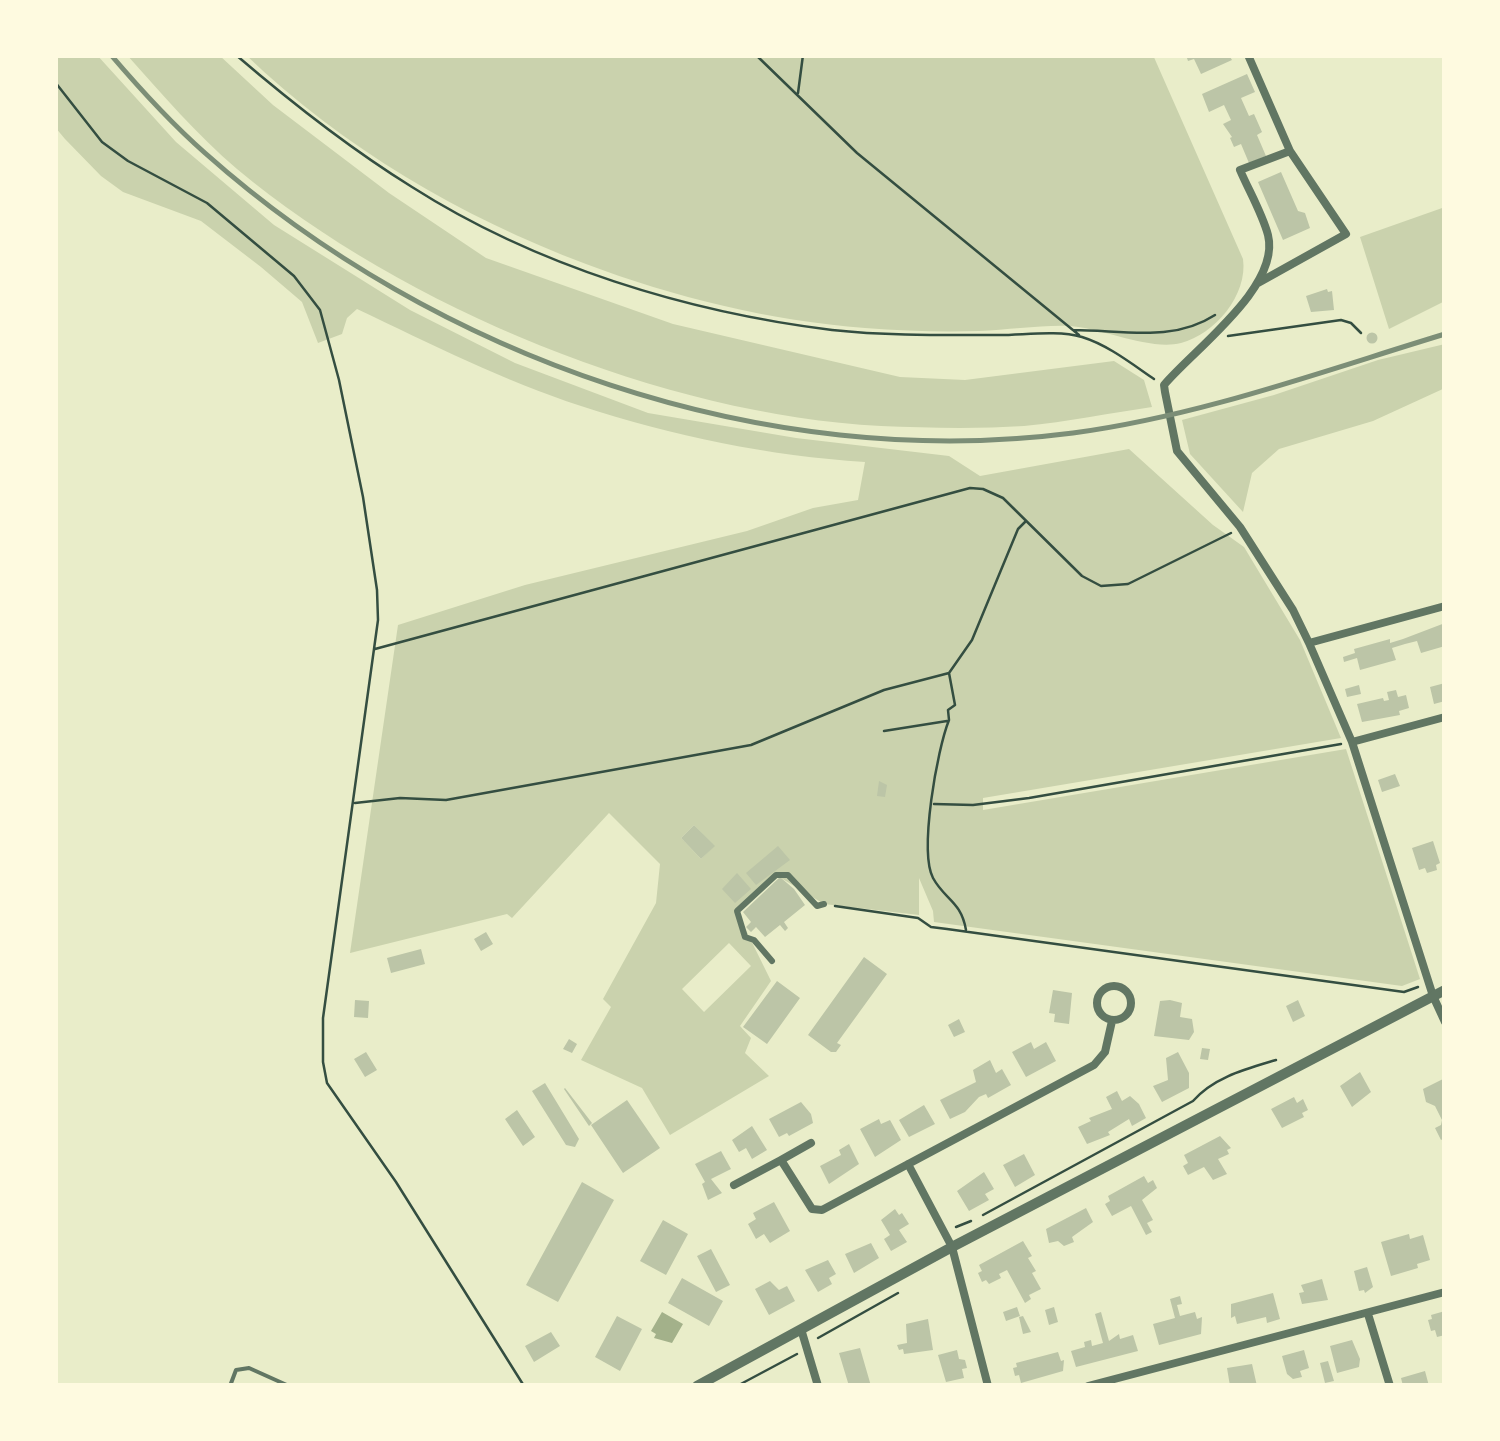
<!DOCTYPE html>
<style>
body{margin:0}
#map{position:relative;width:1500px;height:1441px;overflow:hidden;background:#e9edc9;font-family:Cabin,sans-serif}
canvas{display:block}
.frame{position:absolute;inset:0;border:58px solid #fefae0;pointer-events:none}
</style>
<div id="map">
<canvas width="1500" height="1441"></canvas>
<div class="frame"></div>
</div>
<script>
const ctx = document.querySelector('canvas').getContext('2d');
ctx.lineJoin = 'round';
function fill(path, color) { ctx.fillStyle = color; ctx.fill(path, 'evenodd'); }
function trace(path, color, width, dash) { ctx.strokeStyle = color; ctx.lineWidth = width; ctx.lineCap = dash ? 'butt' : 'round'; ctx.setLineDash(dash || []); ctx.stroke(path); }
const green = new Path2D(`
 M55,55H97L176,142L274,225L410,310L515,363L648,413L796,438L949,456L980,476L1129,449L1213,525L1244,547L1300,640L1341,738L983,798V810L1346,749L1420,979L1402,986L934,922L933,911L919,878V915L824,904L776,875L737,912L771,981L740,1026L751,1038L745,1053L769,1076L670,1135L642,1088L581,1060L611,1007L603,999L656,903L660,864L609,813L512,918L507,914L350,953L398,625L525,585L747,531L813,508L858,500L865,462C770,456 672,436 581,406C504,381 431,344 357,309L347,318L342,334L318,343L302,302L261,267L201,221L123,192L101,176L65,139L55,127ZM694,825L714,846L701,859L681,838ZM729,943L751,966L704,1012L682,989Z
 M127,55H219L273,105L389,193L486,258L673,324L900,377L965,380L1114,361L1144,380L1152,407C1110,413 1067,422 1024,426C978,429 927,428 881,426C664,415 404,308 237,169C197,135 162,94 127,55Z
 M246,55H1153L1243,259C1248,295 1215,334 1181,343C1150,351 1103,328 1069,326C1040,325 1009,330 979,331C941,332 903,331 865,328C772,321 673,297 586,264C461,217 343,148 246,55Z
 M1445,207V301L1389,329L1360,237Z
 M1445,344V388L1373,421L1279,449L1252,473L1243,512L1190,454L1182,420L1274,395L1378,360Z`);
const water = new Path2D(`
 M662,1312L683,1324L672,1343L654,1338L656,1334L651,1331Z`);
const building = new Path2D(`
 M1186,55H1229L1232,60L1201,74L1194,59L1188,61Z
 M1247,74L1255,92L1241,98L1249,116L1254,114L1262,132L1257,135L1266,156L1249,163L1241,144L1234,147L1230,138L1232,137L1223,124L1231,120L1224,105L1209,112L1202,94Z
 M1281,172L1298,211L1305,213L1310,228L1283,240L1258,182Z
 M1327,289L1328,292L1332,291L1334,310L1311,312L1306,296Z
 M1366.5 338a5.5 5.5 0 1 1 11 0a5.5 5.5 0 1 1-11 0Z
 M1445,623V646L1421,653L1417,641L1405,644L1392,648L1396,660L1360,670L1357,658L1344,662L1343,657L1355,653L1354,649L1390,639V643L1403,639Z
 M1445,683V701L1434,704L1430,687Z
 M1359,685L1361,694L1347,697L1345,689Z
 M1396,690L1398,697L1406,695L1409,708L1399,711L1400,715L1362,722L1357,704L1383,698L1384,701L1389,700L1387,692Z
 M1395,774L1400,786L1382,792L1378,780Z
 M879,781L887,785L885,797L877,796Z
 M694,825L715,846L701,859L681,838Z
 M1433,841L1440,863L1436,865L1437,870L1427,873L1425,868L1419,870L1412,848Z
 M778,846L790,860L756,885L746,873Z
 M737,873L751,889L735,903L722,889Z
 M780,877L794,889L805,905L784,922L788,928L785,931L780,925L765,937L756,927L751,932L746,927L751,922L743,912Z
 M486,932L493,944L481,951L474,939Z
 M421,949L425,964L391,973L387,958Z
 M864,957L887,974L837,1043L841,1045L836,1052H831L808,1035Z
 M777,981L800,998L767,1044L743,1027Z
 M1053,990L1072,993L1069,1024L1054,1022L1055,1014L1049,1013Z
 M355,1000L369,1001L368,1018L354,1017Z
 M1170,1000L1182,1003L1180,1017L1192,1019L1194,1032L1189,1040L1154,1036L1160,1001Z
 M1298,1000L1305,1016L1293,1022L1286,1006Z
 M959,1019L965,1032L954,1037L948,1025Z
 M569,1039L577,1044L572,1053L563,1049Z
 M1031,1042L1034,1049L1046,1042L1056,1061L1026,1077L1012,1052Z
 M1202,1048L1210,1049L1208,1060L1200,1059Z
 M366,1052L377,1070L365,1077L354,1059Z
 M1178,1052L1189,1073V1088L1162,1102L1153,1086L1168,1080L1166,1058Z
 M990,1060L996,1073L1002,1069L1011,1085L988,1098L986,1094L979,1097L965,1112L950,1119L940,1100L976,1082L973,1070Z
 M1360,1072L1371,1092L1352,1107L1340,1086Z
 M1443,1079L1445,1138L1441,1140L1435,1128L1441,1125L1442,1120L1435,1106L1426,1102L1423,1089Z
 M545,1083L579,1139L575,1147L566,1145L532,1091Z
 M565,1088L592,1123L589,1126L564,1089Z
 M1117,1091L1122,1101L1130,1096L1139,1104L1146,1118L1132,1126L1129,1119L1108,1132L1110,1135L1087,1144L1078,1127L1091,1121L1089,1118L1112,1109L1106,1097Z
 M1294,1097L1297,1103L1303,1099L1308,1110L1302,1113L1304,1117L1282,1128L1271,1109Z
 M627,1100L660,1148L623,1173L591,1125Z
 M801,1102L811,1114L813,1123L789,1136L787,1133L779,1137L769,1119Z
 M924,1105L935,1124L909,1137L899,1120Z
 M517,1110L535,1137L523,1146L505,1119Z
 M879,1119L881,1124L890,1120L901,1140L875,1157L860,1129Z
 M752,1126L767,1150L752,1159L746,1148L739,1152L732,1140Z
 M1220,1136L1231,1148L1227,1150L1229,1154L1218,1159L1227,1174L1213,1180L1204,1167L1188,1175L1183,1166L1188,1163L1184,1155Z
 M849,1144L859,1164L829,1184L820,1166L841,1155L839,1150Z
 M721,1151L731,1169L711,1179L722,1193L708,1200L702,1184L705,1182L695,1164Z
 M1024,1154L1035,1175L1015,1187L1003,1165Z
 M984,1172L994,1189L985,1194L989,1200L969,1211L957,1191Z
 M1144,1176L1148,1183L1153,1180L1157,1188L1142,1200L1153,1220L1147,1223L1152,1232L1146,1235L1131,1206L1112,1216L1105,1204L1110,1201L1108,1196Z
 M582,1182L614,1200L558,1302L526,1285Z
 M774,1202L790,1231L770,1243L764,1234L756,1239L748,1224L756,1219L753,1213Z
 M1086,1208L1093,1222L1072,1237L1074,1242L1064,1246L1058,1241L1049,1243L1046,1229Z
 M895,1209L899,1215L902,1213L909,1224L899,1230L907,1242L891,1251L884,1239L890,1235L881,1220Z
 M663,1220L688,1234L666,1275L640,1261Z
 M1409,1234L1410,1239L1423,1235L1430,1260L1417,1264L1418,1268L1391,1276L1381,1242Z
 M1023,1241L1032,1256L1028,1258L1036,1271L1032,1273L1041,1289L1029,1295L1031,1299L1025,1303L1007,1270L999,1274L1001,1278L989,1284L986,1280L982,1282L978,1273L982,1271L979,1265Z
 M871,1243L879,1258L854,1273L845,1254Z
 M711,1249L730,1285L716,1292L697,1256Z
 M828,1260L836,1274L829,1278L832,1284L818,1292L805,1270Z
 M1367,1267L1373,1287L1365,1293L1364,1290L1359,1291L1354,1271Z
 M682,1278L723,1301L709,1326L668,1303Z
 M1322,1279L1328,1300L1302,1304L1299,1293L1304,1292L1301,1285Z
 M770,1281L779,1290L787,1286L795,1301L769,1315L755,1289Z
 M1273,1293L1280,1319L1267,1323L1266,1317L1237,1324L1235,1316L1231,1318V1304Z
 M1180,1296L1182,1304L1177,1305L1180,1316L1195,1312L1197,1319L1202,1317L1201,1334L1159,1345L1153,1324L1175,1318L1170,1299Z
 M1017,1307L1020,1316L1006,1321L1003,1312Z
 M1054,1307L1058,1322L1049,1325L1045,1310Z
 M1445,1311V1335L1437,1337L1435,1330L1431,1331L1428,1320L1432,1319L1431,1315Z
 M1101,1312L1109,1341L1119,1334L1120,1339L1133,1335L1138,1351L1076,1367L1071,1351L1085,1347L1084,1342L1091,1340L1092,1346L1103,1343L1095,1314Z
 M617,1316L642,1329L620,1371L595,1357Z
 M1023,1316L1031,1332L1023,1334L1019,1317Z
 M928,1319L933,1350L904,1354L903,1349L899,1350L897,1345L907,1343L906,1324Z
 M551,1332L560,1346L534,1362L525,1346Z
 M1352,1340L1360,1359L1359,1367L1337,1373L1330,1346Z
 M860,1348L871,1386H849L839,1353Z
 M957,1350L959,1359L965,1360L967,1368L962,1369L964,1378L946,1382L938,1355Z
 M1304,1350L1309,1368L1300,1371L1302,1377L1293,1379L1287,1374L1282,1356Z
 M1058,1352L1061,1361L1064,1360L1063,1371L1021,1383L1019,1375L1015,1376L1013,1368L1017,1367L1016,1363Z
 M1328,1361L1334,1381L1325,1383L1320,1363Z
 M1252,1364L1257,1386H1230L1227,1368Z
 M1425,1371L1429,1386H1403L1401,1378Z`);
const path = new Path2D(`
 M236,55C292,103 349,148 412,187C536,266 687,312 832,330C888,336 943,335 999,335C1025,335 1057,330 1082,337C1108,345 1132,364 1154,379
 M756,55L857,153L1079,335
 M55,82L102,142L128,161L207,203L294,276L320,310L339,380L363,497L377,590L378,620L323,1018V1062L327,1083L396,1182L524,1386
 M798,93L803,55
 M1073,330C1122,330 1172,343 1215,315
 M1228,336L1341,320L1351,323L1361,333
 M375,649L970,488L983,489L1003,498L1082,576L1101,586L1128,584L1231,533
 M884,731L947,721
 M355,803L400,798L446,800L751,745L884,690L949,673
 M934,804L973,805L1029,798L1341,744
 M835,906L918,918L931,927L947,929L1404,992L1418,987
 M966,930C961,901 945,900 933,878C919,851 937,750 949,720L948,710L955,705L949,673L972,640L1018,529L1025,522
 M983,1215L1193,1101C1214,1077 1246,1069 1276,1060
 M956,1227L971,1221
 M818,1338L898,1293
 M737,1386L797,1354`);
const service = new Path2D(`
 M230,1386L236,1370L249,1368L289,1386`);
const pedestrian = new Path2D(`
 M772,961L754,940L745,937L737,911L776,875H788L817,906L824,904`);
const minor = new Path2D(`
 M1248,55L1290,151L1346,234L1258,283
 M1290,151L1240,170C1249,191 1262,213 1268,235C1281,287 1193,350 1164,385L1165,392L1177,451L1240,527L1293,610L1309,643L1352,742L1433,996L1445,1022
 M1309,643L1445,606
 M1352,742L1445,717
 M1097 1003a17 17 0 1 1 34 0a17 17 0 1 1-34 0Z
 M781,1160L811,1143
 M908,1164L952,1247L988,1386
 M734,1185L781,1160L812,1209L822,1210L1094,1065L1105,1052L1112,1021
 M1368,1314L1390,1386
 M801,1329L818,1386
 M1088,1386L1445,1292`);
const tertiary = new Path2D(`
 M697,1386L952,1247L1445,990`);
const rail = new Path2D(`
 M111,55C140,89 171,123 205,153C435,358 765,473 1073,433C1200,416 1323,371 1445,334`);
fill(green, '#cad2ad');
fill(water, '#a3b18a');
fill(building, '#bcc5a7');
trace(path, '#344e41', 2.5);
trace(service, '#617663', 4);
trace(pedestrian, '#617663', 6);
trace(minor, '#617663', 8);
trace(tertiary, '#617663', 10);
trace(rail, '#7c8e77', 5);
</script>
